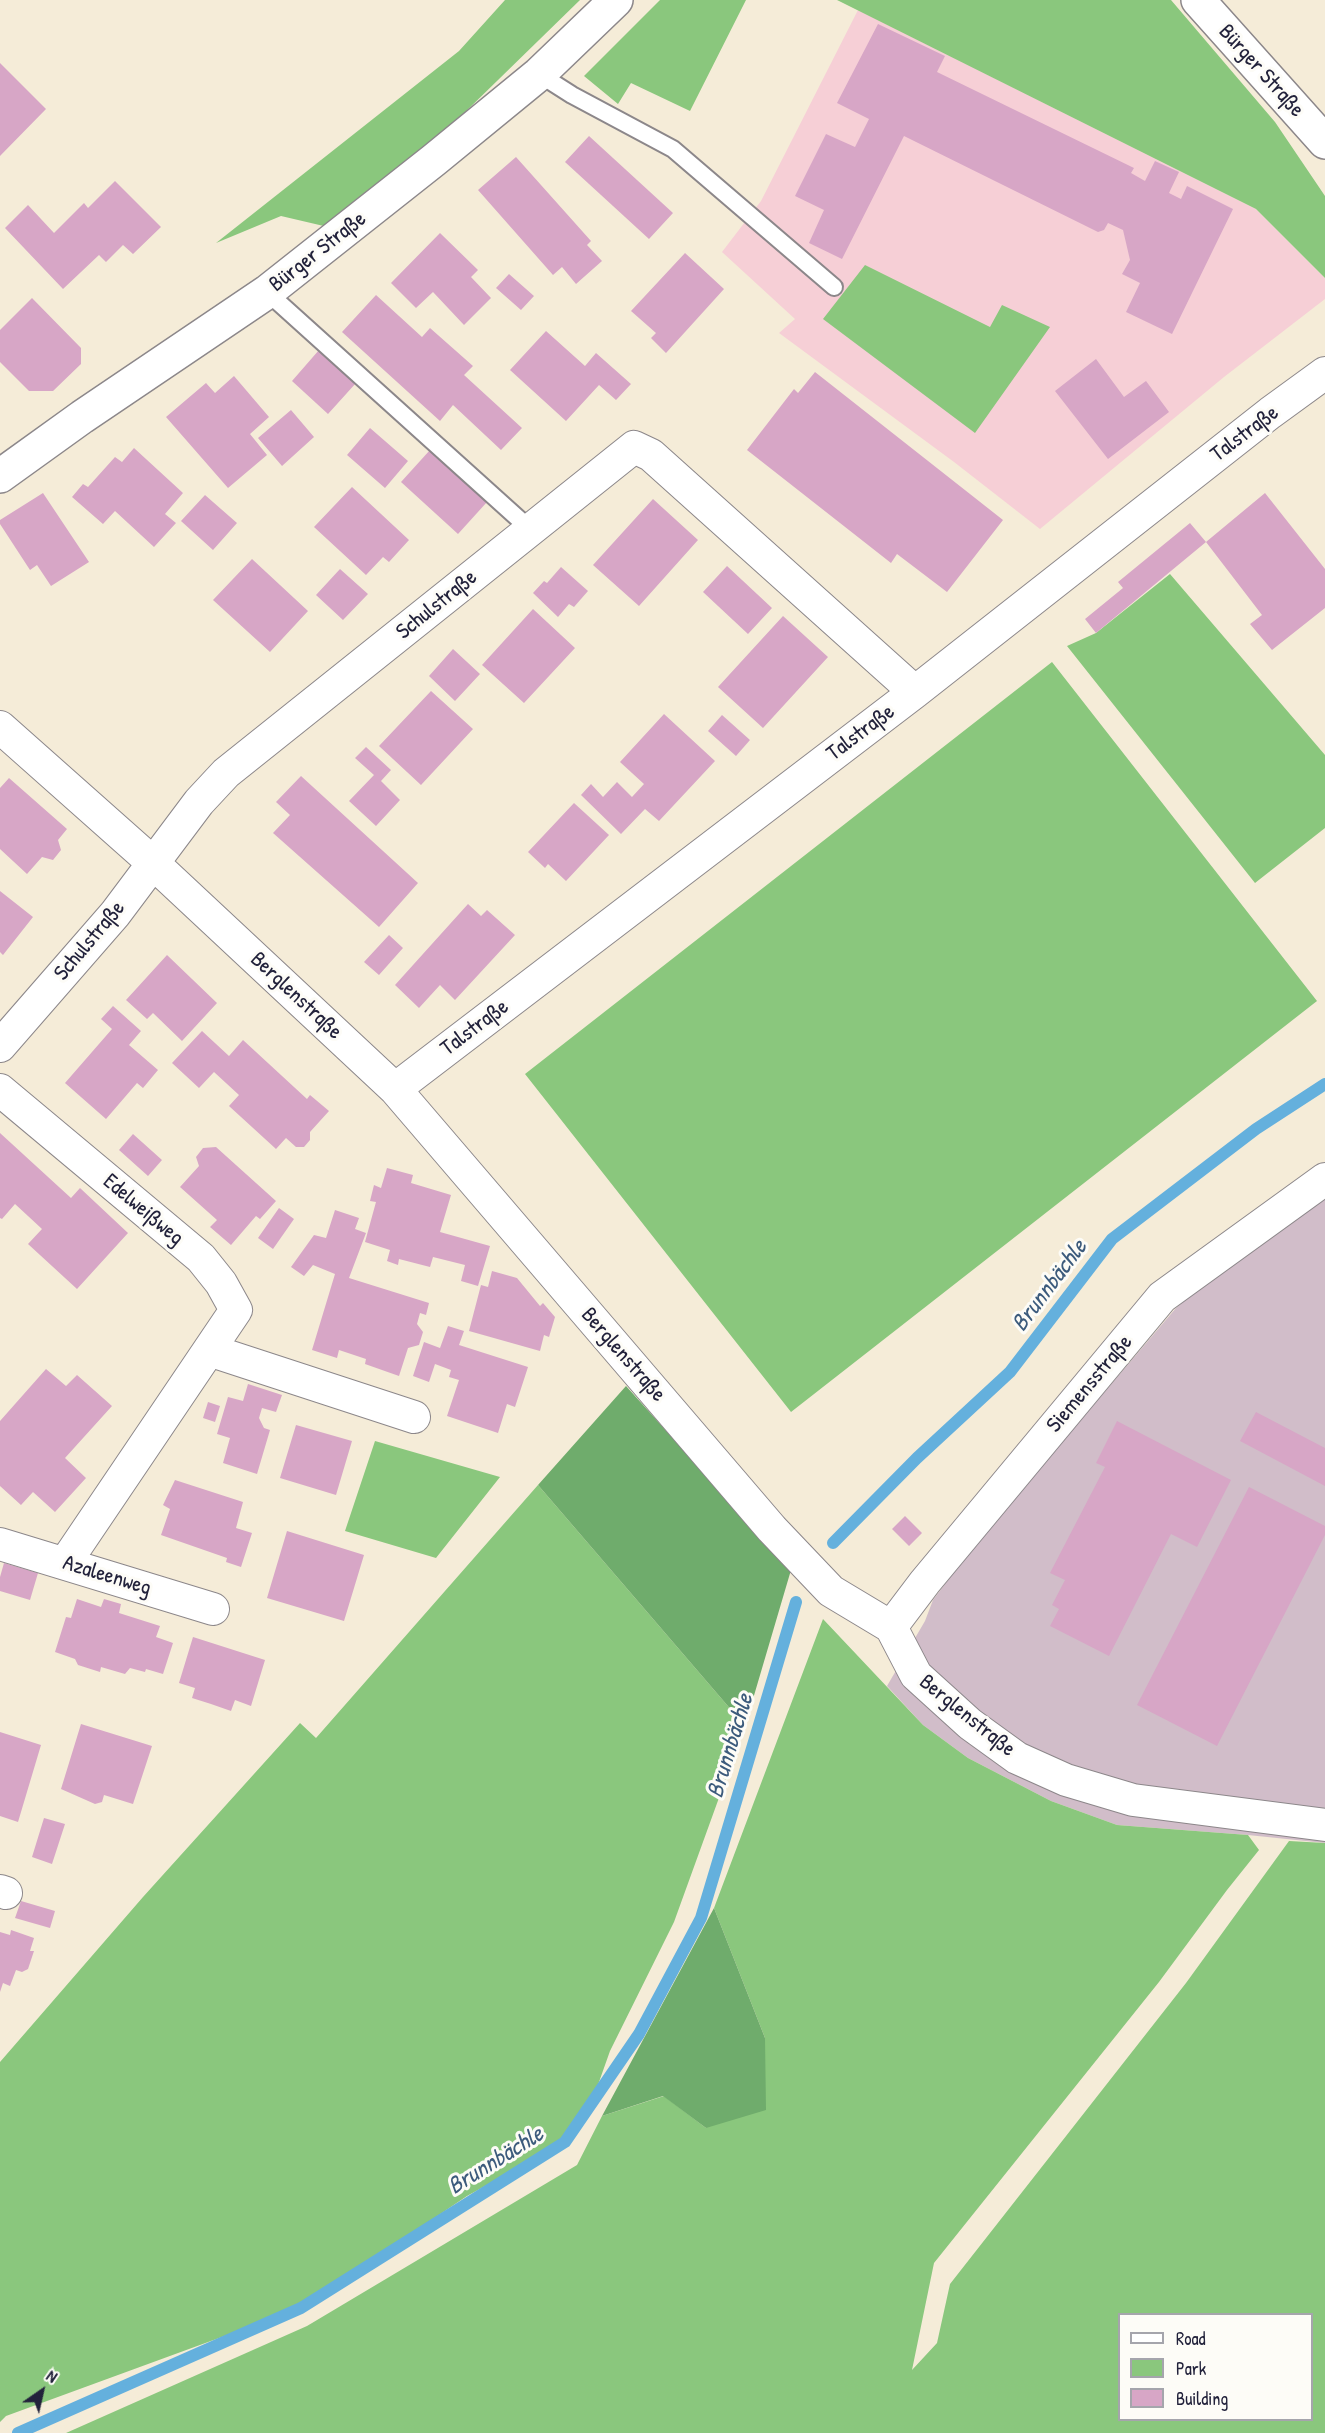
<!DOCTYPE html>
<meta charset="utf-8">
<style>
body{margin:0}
#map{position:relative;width:1325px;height:2433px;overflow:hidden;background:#f5ecd8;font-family:"Patrick Hand",sans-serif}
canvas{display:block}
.legend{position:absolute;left:1118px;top:2313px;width:195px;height:108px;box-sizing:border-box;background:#fdfcf7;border:2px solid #a5a5ac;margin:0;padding:8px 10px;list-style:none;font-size:18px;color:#22223b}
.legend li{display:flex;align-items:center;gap:12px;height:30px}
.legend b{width:30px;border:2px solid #a5a5ac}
.north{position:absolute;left:12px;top:2361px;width:60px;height:60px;-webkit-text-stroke:4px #fdfcf7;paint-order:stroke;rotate:34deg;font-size:16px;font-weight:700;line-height:24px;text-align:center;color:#22223b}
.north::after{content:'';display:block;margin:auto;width:21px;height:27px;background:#22223b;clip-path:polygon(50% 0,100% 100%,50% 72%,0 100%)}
</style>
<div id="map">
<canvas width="1325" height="2433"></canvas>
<ul class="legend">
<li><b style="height:8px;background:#fff"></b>Road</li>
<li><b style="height:16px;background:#8ac77d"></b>Park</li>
<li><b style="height:16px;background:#d7a6c6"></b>Building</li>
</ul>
<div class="north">N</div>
</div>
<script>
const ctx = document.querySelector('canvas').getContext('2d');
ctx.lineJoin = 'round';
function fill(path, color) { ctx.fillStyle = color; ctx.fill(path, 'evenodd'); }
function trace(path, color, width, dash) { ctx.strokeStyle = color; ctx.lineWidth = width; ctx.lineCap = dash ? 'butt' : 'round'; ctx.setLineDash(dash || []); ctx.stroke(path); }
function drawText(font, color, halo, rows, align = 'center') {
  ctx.font = font + ' "Patrick Hand",sans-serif'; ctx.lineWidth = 6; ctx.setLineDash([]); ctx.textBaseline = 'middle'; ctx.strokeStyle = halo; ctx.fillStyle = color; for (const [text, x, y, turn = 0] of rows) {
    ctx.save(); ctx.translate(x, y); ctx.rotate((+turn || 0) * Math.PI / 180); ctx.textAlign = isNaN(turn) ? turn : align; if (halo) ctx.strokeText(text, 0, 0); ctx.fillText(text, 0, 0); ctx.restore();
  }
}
const built = new Path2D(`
 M858,10L1256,209L1325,278V299L1224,377L1040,529L954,462L779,333L795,319L722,252L761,201Z`);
const industrial = new Path2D(`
 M1325,1181V1843L1248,1835L1117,1825L1051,1801L968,1758L923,1725L887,1686L925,1621L933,1600L972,1548L1176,1308Z`);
const green = new Path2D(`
 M505,0H580L457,120L328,227L281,216L216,243L459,51Z
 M660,0H746L690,111L631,83L618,104L584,76Z
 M837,0H1171L1275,122L1325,196V278L1256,209Z
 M865,265L990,327L1002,305L1050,327L975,433L823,319Z
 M1170,574L1325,755V828L1255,883L1067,646L1096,633Z
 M1052,662L1317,1001L791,1412L525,1074Z
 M375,1441L500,1477L436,1558L345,1531Z
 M538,1485L745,1726L674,1922L610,2051L594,2096L565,2142L467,2196L301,2308L6,2416L0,2422V2062L143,1897L300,1723L316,1738Z
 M823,1619L923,1725L968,1758L1051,1801L1117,1825L1248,1835L1259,1850L1227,1890L1159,1982L934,2263L912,2370L937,2343L950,2284L1186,1983L1289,1841L1325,1843V2433H66L307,2326L577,2165L602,2116L664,2096L706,2128L765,2038L714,1908ZM1120,2314H1312V2420H1120Z`);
const forest = new Path2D(`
 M626,1386L791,1570L745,1726L538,1485Z
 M714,1908L765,2038L766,2110L706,2128L663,2096L602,2116Z`);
const stream = new Path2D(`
 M833,1543L917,1458L1010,1372L1112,1239L1256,1129L1325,1084
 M18,2433L301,2308L565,2142L639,2034L701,1918L796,1602`);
const building = new Path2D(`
 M878,24L945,56L937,72L1134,168L1131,173L1145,181L1155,161L1179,172L1169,193L1181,199L1187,186L1233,209L1172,334L1126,312L1140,283L1122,274L1130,260L1123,230L1108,223L1104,230L1098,232L904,136L842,259L809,243L824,210L795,196L826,134L855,147L869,119L837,103Z
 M0,63L46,109L0,156Z
 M589,136L673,213L649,239L565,162Z
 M516,157L591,241L587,245L602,261L576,284L562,267L553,275L478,190Z
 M115,181L161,227L133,254L123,245L106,262L99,255L63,289L5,228L28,205L54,233L84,203L88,208Z
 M440,233L478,270L471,277L491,298L464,325L433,292L416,308L391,283Z
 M685,253L724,289L666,353L651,338L656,333L631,311Z
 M509,274L534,296L521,310L496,288Z
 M376,295L422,337L430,328L473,366L464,375L522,428L501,450L453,405L440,421L342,332Z
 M32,298L81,348V364L53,391H29L0,362V330Z
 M546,331L585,366L596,353L631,384L616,400L599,385L566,421L510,370Z
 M319,350L356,383L328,414L292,381Z
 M1096,359L1124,397L1146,381L1169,412L1108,459L1055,391Z
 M815,372L1003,520L947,592L897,554L891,563L747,450L794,389L798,393Z
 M234,376L269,417L250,434L267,455L228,488L166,417L206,383L215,393Z
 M291,410L314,437L282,466L258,438Z
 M370,428L408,461L385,488L347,455Z
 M134,448L183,493L165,514L176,523L154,547L115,511L103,524L72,497L83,484L88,487L115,457L122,462Z
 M430,450L487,502L458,534L401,482Z
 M352,487L409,540L389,562L383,557L366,575L314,527Z
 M43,493L89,562L51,586L37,565L30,570L0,524V520Z
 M1265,493L1325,569V608L1272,650L1250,624L1262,615L1206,542Z
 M205,495L237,523L213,550L181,521Z
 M653,499L698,540L639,606L593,565Z
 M1190,523L1206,542L1096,633L1085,619L1123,588L1118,582Z
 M252,559L308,611L270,652L213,600Z
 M727,566L772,608L748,634L703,592Z
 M561,567L588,591L574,607L569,604L558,617L533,593L544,581L547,583Z
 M340,569L368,594L343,620L316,595Z
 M533,609L575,648L524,703L482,665Z
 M783,616L828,657L763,728L718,687Z
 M453,649L480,674L455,701L429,676Z
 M431,691L473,729L421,785L379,746Z
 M664,714L715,761L659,821L645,809L621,834L581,795L591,784L603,797L617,782L632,797L644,784L620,762Z
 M722,715L750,740L736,756L708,731Z
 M366,747L391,770L381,781L400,800L376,826L349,801L374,775L355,758Z
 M301,776L418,883L379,927L273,833L290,815L276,802Z
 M9,778L67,829L58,840L61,850L53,860L42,857L27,874L0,849V788Z
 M574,803L609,835L566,881L548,864L545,868L528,852Z
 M0,891L33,917L3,955L0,952Z
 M468,904L481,916L487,910L515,935L455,1000L440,985L419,1008L395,985Z
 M389,935L403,948L379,975L364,962Z
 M167,955L217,1003L182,1041L153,1013L147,1019L126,1000Z
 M113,1006L141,1031L129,1045L158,1070L143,1088L137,1083L106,1119L65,1083L112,1029L101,1019Z
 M202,1031L229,1056L243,1040L307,1099L310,1095L329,1111L310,1132V1140L304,1147H296L286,1138L276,1149L229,1106L239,1095L214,1072L199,1088L172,1063Z
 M0,1133L71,1198L80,1188L128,1233L77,1289L28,1244L42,1229L28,1216L15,1204L2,1219L0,1218Z
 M133,1134L162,1160L148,1176L119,1150Z
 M216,1147L276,1201L260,1219L256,1216L231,1245L210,1227L217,1220L180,1187L199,1166L196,1157L203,1148Z
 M387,1168L413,1175L411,1183L451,1195L440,1232L490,1246L478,1286L461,1281L465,1265L433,1257L430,1267L399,1259L398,1265L387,1261L390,1250L365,1242L376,1202L370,1201L374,1185L381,1188Z
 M279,1208L294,1219L273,1249L258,1238Z
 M335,1210L359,1218L355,1229L366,1233L349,1278L429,1303L426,1315L420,1313L417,1324L423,1332L419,1345L408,1348L399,1376L365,1364L366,1359L339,1350L337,1358L312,1350L335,1274L313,1265L304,1276L291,1267L314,1235L326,1238Z
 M492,1271L517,1278L540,1306L543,1303L555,1317L549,1337L544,1335L540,1351L469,1331L481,1285L488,1287Z
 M448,1326L464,1331L459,1345L528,1367L515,1407L507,1404L498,1433L447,1416L459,1380L449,1377L451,1370L435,1364L429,1382L413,1376L424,1342L440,1348Z
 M46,1369L66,1386L77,1375L112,1406L65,1458L86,1478L55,1512L33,1492L21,1505L0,1486V1421Z
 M248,1384L282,1395L276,1412L262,1408L259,1418L264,1428L270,1430L257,1474L223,1463L230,1438L217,1434L228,1397L243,1401Z
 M208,1402L220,1406L215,1422L203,1418Z
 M1256,1412L1325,1448V1486L1240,1441Z
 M1117,1421L1231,1480L1197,1547L1171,1534L1109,1656L1050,1626L1059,1609L1052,1605L1065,1580L1050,1573L1105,1467L1096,1463Z
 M296,1425L352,1441L336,1495L280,1478Z
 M175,1480L243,1502L236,1528L252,1533L241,1567L226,1562L227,1558L161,1535L170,1509L163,1505Z
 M1249,1487L1325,1526V1535L1217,1746L1137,1705Z
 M905,1516L922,1533L909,1546L892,1529Z
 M287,1531L364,1555L344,1621L267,1598Z
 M4,1563L38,1573L30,1600L0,1591V1577Z
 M77,1599L101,1607L104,1599L121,1604L119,1613L160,1626L156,1637L173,1643L163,1674L146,1669L145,1672L130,1668L125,1674L101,1667L100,1672L78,1665L75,1659L55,1652L66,1617L71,1618Z
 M193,1637L265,1660L251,1706L235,1700L231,1711L211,1704L192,1698L195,1688L179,1683Z
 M81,1724L152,1746L133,1804L104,1795L102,1802L95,1804L61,1789Z
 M0,1732L41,1745L18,1822L0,1816Z
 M44,1818L65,1824L52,1864L32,1857Z
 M21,1901L55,1911L50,1928L15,1918Z
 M11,1930L34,1938L30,1951H34L28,1969L22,1972L16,1970L10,1986L3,1983L0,1992V1932L10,1935Z`);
const lane = new Path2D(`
 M539,74L572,95L673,149L834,287
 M267,292L531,530`);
const street = new Path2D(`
 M0,727L152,862L395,1089L772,1529L831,1591L891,1627L916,1675L970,1724L1017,1758L1066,1780L1133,1800L1325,1825
 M0,1046L115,914L199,802L226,773L634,447L651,455L915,692
 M395,1089L915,692L1270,413L1325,373
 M0,1090L201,1258L221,1283L236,1310L65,1563
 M209,1350L414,1417
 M0,1544L213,1609
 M891,1627L925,1582L1162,1297L1325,1179
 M0,1891L6,1893`);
const secondary = new Path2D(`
 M1198,0L1325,142
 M0,476L82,417L267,292L434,160L539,74L616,0`);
const streetNames = [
 ["Bürger Straße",1261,71,48],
 ["Bürger Straße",318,252,-38],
 ["Talstraße",1245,434,-37],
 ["Schulstraße",437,605,-39],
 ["Talstraße",861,733,-37],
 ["Schulstraße",90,941,-50],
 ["Berglenstraße",296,996,43],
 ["Talstraße",475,1028,-37],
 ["Edelweißweg",143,1210,40],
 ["Berglenstraße",623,1355,49],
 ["Siemensstraße",1090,1384,-50],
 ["Azaleenweg",107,1576,17],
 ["Berglenstraße",967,1716,39]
];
const waterNames = [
 ["Brunnbächle",1050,1286,-53],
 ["Brunnbächle",731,1746,-73],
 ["Brunnbächle",496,2161,-32]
];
fill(built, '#f6cfd6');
fill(industrial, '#d1bdc9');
fill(green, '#8ac77d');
fill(forest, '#6fac6c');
trace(stream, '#64b0dd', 12);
fill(building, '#d7a6c6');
trace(lane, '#8c878a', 20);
trace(street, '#8c878a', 34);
trace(secondary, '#8c878a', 36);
trace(lane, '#fff', 16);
trace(street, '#fff', 32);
trace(secondary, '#fff', 33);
drawText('22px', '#22223b', '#fdfcf7', streetNames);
drawText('italic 24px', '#3c5b7c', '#fdfcf7', waterNames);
</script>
